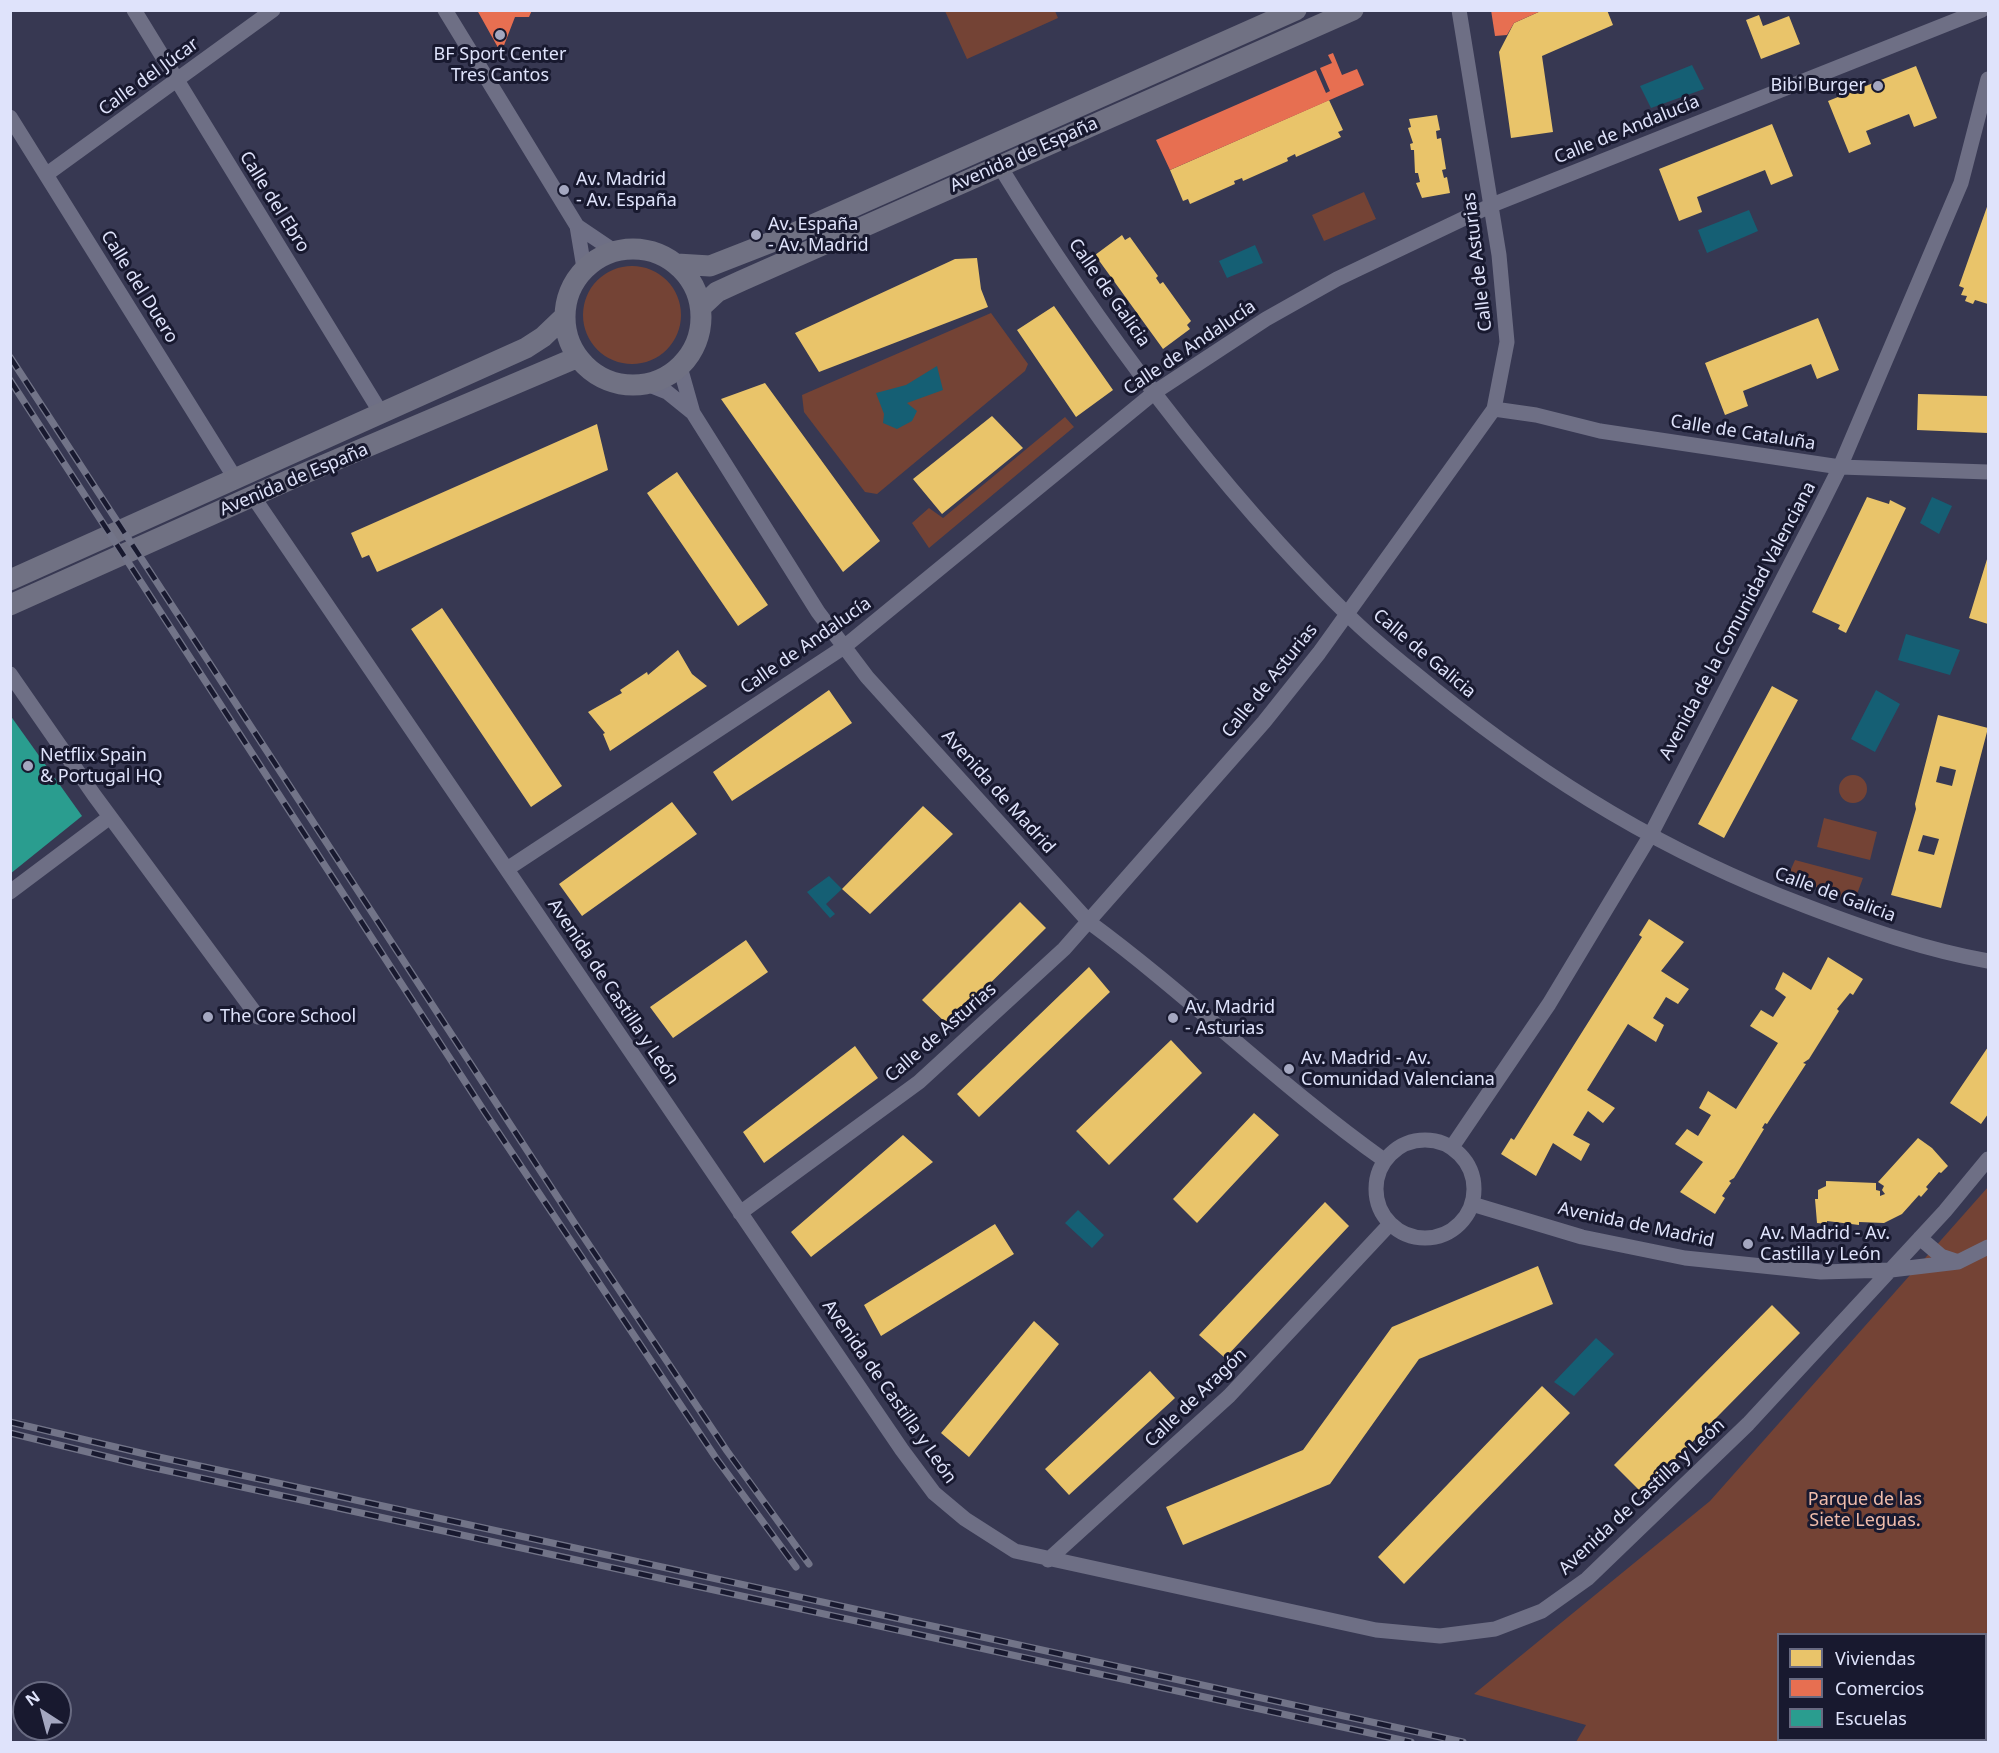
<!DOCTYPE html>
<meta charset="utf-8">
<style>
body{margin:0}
#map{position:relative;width:1999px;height:1753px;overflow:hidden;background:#373852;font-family:"Noto Sans",sans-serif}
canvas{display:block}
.frame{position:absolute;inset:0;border:12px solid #dfe3fb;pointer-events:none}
.legend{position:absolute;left:1777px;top:1633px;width:210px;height:108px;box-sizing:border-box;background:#18192f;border:2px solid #686a81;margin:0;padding:8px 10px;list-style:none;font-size:18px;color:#dfe3fb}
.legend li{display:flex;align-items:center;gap:12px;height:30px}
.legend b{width:30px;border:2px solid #686a81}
.north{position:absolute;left:12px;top:1681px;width:60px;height:60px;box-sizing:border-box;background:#18192f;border:2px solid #686a81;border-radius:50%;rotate:324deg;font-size:16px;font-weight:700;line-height:24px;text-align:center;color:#dfe3fb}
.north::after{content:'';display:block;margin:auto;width:21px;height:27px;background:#a4a7c0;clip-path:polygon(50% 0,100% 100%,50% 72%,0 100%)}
</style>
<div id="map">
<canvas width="1999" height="1753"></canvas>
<div class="frame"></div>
<ul class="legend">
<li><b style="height:16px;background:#e9c46a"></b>Viviendas</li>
<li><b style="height:16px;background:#e76f51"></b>Comercios</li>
<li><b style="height:16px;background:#2a9d8f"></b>Escuelas</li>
</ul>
<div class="north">N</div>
</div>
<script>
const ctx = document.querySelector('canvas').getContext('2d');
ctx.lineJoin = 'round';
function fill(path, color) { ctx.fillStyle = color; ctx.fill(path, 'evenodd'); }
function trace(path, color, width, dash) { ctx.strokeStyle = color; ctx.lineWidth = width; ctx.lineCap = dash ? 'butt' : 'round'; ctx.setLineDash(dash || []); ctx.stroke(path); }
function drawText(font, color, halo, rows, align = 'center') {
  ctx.font = font + ' "Noto Sans",sans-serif'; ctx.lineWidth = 6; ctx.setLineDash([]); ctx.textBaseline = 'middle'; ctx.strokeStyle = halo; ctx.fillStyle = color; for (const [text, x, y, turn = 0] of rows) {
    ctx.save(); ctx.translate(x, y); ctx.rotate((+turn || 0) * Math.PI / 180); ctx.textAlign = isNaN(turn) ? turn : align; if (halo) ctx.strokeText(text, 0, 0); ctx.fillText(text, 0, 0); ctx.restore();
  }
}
const green = new Path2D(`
 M945,11H1055L1058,18L967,59Z
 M1364,192L1376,219L1324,241L1312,215Z
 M583 315a49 49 0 1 1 98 0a49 49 0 1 1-98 0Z
 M991,313L1028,364L1025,371L877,494L865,492L804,412L802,395Z
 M1065,417L1074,427L929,548L912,523L929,508L943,518Z
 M1839 789a14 14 0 1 1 28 0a14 14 0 1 1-28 0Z
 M1824,818L1877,832L1870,860L1817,847Z
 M1795,860L1863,878L1854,902L1788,876Z
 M1988,1187V1742H1576L1586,1725L1474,1694L1710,1501ZM1778,1634H1986V1740H1778Z`);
const water = new Path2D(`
 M1692,65L1704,89L1651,108L1640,86Z
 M1749,210L1758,231L1707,253L1698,230Z
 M1255,245L1263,263L1227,278L1219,261Z
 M937,366L943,390L907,403L917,411L912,421L897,429L883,423L884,414L876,393L906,385Z
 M1932,497L1952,506L1939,534L1920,523Z
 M1906,634L1960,650L1950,675L1898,660Z
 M1876,690L1900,704L1875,752L1851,739Z
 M829,876L842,889L826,904L835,914L830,918L807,892Z
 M1078,1210L1104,1235L1092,1248L1065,1223Z
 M1596,1338L1614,1354L1574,1396L1554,1382Z`);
const homes = new Path2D(`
 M1543,10H1607L1613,25L1542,56L1553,132L1511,138L1499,52L1514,23Z
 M1759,15L1763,26L1789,16L1800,44L1761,59L1746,20Z
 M1916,66L1937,118L1914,127L1909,114L1866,131L1871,144L1849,153L1828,101Z
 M1329,100L1343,130L1338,132L1341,137L1296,157L1295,154L1287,158L1288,161L1243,181L1242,178L1234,181L1235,184L1190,204L1188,199L1183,201L1170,170Z
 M1437,115L1440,130L1436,131L1437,139L1441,138L1446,169L1442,170L1444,178L1447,177L1450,193L1422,198L1416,183L1420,182L1418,173H1415L1414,150H1411L1410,144L1413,143L1408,128L1411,127L1409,119Z
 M1772,124L1793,176L1771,185L1765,170L1697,197L1702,212L1679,221L1659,169Z
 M1988,204V304L1975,300L1973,304L1965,301L1967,296L1961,295L1964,288L1959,286Z
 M1122,235L1125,240L1130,237L1158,276L1156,278L1160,284L1163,282L1191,321L1187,325L1190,329L1163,349L1095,255Z
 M977,258L981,289L988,307L819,372L795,333L955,259Z
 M1054,306L1113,390L1076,417L1017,330Z
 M1818,318L1839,370L1817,379L1811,364L1743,391L1748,406L1725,415L1705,363Z
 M765,383L880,541L843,572L721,399Z
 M1918,394L1988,396V433L1917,430Z
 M992,416L1023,448L942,514L913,479Z
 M597,424L608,470L377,572L369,555L362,558L351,533Z
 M677,472L768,605L738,626L647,493Z
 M1867,497L1889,504L1890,500L1906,508L1846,633L1838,629L1840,625L1812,612Z
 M1988,556V624L1969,618Z
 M442,608L562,786L531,807L411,629Z
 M678,650L692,674L707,686L610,751L603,734L605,733L588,712L622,693L620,690L647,672L648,675Z
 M1772,686L1798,700L1724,838L1698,824Z
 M829,690L852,723L732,801L713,772Z
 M1938,715L1988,728L1941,908L1891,895L1916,809L1915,804ZM1940,766L1956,770L1952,786L1936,782ZM1923,835L1939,839L1934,855L1918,851Z
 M672,802L697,834L582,916L559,884Z
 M923,806L953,834L870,914L842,889Z
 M1020,902L1046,928L948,1025L922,1000Z
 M1649,919L1684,942L1661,971L1689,989L1678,1004L1666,997L1653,1018L1664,1025L1656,1042L1628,1024L1587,1090L1615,1108L1603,1123L1588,1111L1573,1135L1590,1144L1581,1161L1553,1143L1536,1176L1501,1154L1511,1138L1514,1140L1642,937L1639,935Z
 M746,940L768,972L673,1038L650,1007Z
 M1828,957L1863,979L1853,995L1850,993L1837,1009L1839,1011L1809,1059L1803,1063L1806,1064L1767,1124L1765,1123L1762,1128L1764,1129L1734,1178L1729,1181L1731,1183L1722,1196L1725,1198L1715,1214L1680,1192L1703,1162L1675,1144L1687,1129L1698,1136L1711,1115L1699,1108L1708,1091L1736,1109L1778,1043L1750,1026L1761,1010L1773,1017L1786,997L1775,989L1783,972L1811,990Z
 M1089,967L1110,992L979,1117L957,1094Z
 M1171,1040L1202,1073L1109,1165L1076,1131Z
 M855,1046L878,1078L764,1163L743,1132Z
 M1988,1047V1114L1981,1124L1950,1103Z
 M1254,1113L1279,1135L1197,1223L1173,1199Z
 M903,1135L933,1162L811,1257L791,1232Z
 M1918,1138L1932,1148L1948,1166L1941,1173L1939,1172L1926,1187L1928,1189L1921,1197L1919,1195L1902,1214L1884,1223L1859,1222V1225L1827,1221V1224L1817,1223L1815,1199H1818V1190L1826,1186V1181L1876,1183V1190L1880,1191V1196L1885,1194L1882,1190L1884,1186L1878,1182Z
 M1325,1202L1349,1226L1225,1358L1199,1335Z
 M995,1224L1014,1254L881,1336L864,1305Z
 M1538,1266L1553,1304L1419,1359L1330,1484L1183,1545L1166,1507L1303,1450L1392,1327Z
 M1772,1305L1800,1333L1642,1493L1614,1465Z
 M1034,1321L1059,1344L969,1457L941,1433Z
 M1150,1371L1175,1398L1069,1495L1045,1469Z
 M1542,1386L1570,1413L1404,1584L1378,1557Z`);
const shops = new Path2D(`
 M477,10H532L529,17H515L501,53Z
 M1491,10H1543L1514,23L1507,35L1495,36Z
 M1333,53L1342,75L1357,69L1364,85L1170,170L1156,140L1316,70L1326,93L1330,91L1320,68L1332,63L1328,55Z`);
const schools = new Path2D(`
 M10,715L82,816L10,874Z`);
const street = new Path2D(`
 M134,10L381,413
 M445,10L577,226L584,268
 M10,117L235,478
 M999,165C1095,322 1218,488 1349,616C1375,642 1405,665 1434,689C1551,783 1666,853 1806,906C1866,929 1926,950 1988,961
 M47,174L273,10
 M577,226L614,251
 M680,367L693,413L818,612L867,677L1089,922C1191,997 1281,1087 1384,1160
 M647,384L667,392L693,413
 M1494,409L1536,415L1600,431L1840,467L1988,472
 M254,498L902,1450L934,1493L965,1519L1015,1551L1376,1630L1440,1636L1495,1629L1542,1611L1587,1579L1748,1424L1945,1211L1988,1159
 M10,674L94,795L258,1017
 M507,869L844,647L1155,392L1266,319L1337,279L1492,205L1982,10
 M10,892L110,817
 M1376 1189a49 49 0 1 1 98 0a49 49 0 1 1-98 0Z
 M1452,1147L1549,1004L1650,836L1818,511L1840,467L1961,183L1988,79
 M1472,1204L1582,1237L1685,1258L1821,1272L1891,1270L1958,1262L1988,1247
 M740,1213L919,1082L1064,949L1264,722L1319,653L1494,409L1507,342L1499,255L1459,10
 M1920,1238L1941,1256L1956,1261
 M1048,1560L1229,1396L1389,1225`);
const secondary = new Path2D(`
 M565 317a68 68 0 1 1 136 0a68 68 0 1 1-136 0Z
 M677,264L710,266L792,234L1296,10
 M701,307L717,292L741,281L1353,10
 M10,580L526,348L543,337L565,316
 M10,605L289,480L578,357`);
const rail = new Path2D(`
 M10,357L579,1230L727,1451L809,1564
 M10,380L484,1111L716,1458L796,1567
 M10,1422L145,1454L1463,1742
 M10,1433L141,1465L1411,1742`);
const markers = [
 [500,35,6,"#a4a7c0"],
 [1878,86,6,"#a4a7c0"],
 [564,190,6,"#a4a7c0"],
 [756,235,6,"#a4a7c0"],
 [28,766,6,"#a4a7c0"],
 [208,1017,6,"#a4a7c0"],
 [1173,1018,6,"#a4a7c0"],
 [1289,1069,6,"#a4a7c0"],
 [1748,1244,6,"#a4a7c0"]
];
const poiNames = [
 ["BF Sport Center",500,55,"center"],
 ["Tres Cantos",500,76,"center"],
 ["Bibi Burger",1866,86,"right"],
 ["Av. Madrid",576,180],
 ["- Av. España",576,201],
 ["Av. España",768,225],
 ["- Av. Madrid",768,246],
 ["Netflix Spain",40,756],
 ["& Portugal HQ",40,777],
 ["Av. Madrid",1185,1008],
 ["- Asturias",1185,1029],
 ["The Core School",220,1017],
 ["Av. Madrid - Av.",1301,1059],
 ["Comunidad Valenciana",1301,1080],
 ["Av. Madrid - Av.",1760,1234],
 ["Castilla y León",1760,1255]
];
const streetNames = [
 ["Calle del Júcar",149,77,-36],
 ["Calle de Andalucía",1627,130,-22],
 ["Avenida de España",1024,155,-24],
 ["Calle del Ebro",274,202,58],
 ["Calle de Asturias",1478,262,-97],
 ["Calle del Duero",139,287,58],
 ["Calle de Galicia",1109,293,55],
 ["Calle de Andalucía",1190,348,-34],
 ["Calle de Cataluña",1743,433,9],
 ["Avenida de España",294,480,-23],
 ["Avenida de la Comunidad Valenciana",1738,621,-62],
 ["Calle de Andalucía",806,646,-35],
 ["Calle de Galicia",1424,654,40],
 ["Calle de Asturias",1270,681,-51],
 ["Avenida de Madrid",998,792,48],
 ["Calle de Galicia",1835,895,20],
 ["Avenida de Castilla y León",613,992,56],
 ["Calle de Asturias",941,1033,-41],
 ["Avenida de Madrid",1636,1225,12],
 ["Avenida de Castilla y León",889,1392,55],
 ["Calle de Aragón",1196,1398,-44],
 ["Avenida de Castilla y León",1642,1497,-43]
];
const parkNames = [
 ["Parque de las",1865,1500],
 ["Siete Leguas.",1865,1521]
];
fill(green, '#744335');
fill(water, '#155f74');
fill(homes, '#e9c46a');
fill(shops, '#e76f51');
fill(schools, '#2a9d8f');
trace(street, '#6e6f85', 15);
trace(secondary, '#707183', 21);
trace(rail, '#727488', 7);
trace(rail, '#18192f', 4.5, [14]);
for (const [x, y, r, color] of markers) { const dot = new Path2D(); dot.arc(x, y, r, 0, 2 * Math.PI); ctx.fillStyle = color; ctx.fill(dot); trace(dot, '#18192f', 2); }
drawText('18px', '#dfe3fb', '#18192f', poiNames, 'left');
drawText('18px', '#dfe3fb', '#18192f', streetNames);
drawText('18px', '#efbcab', '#18192f', parkNames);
</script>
